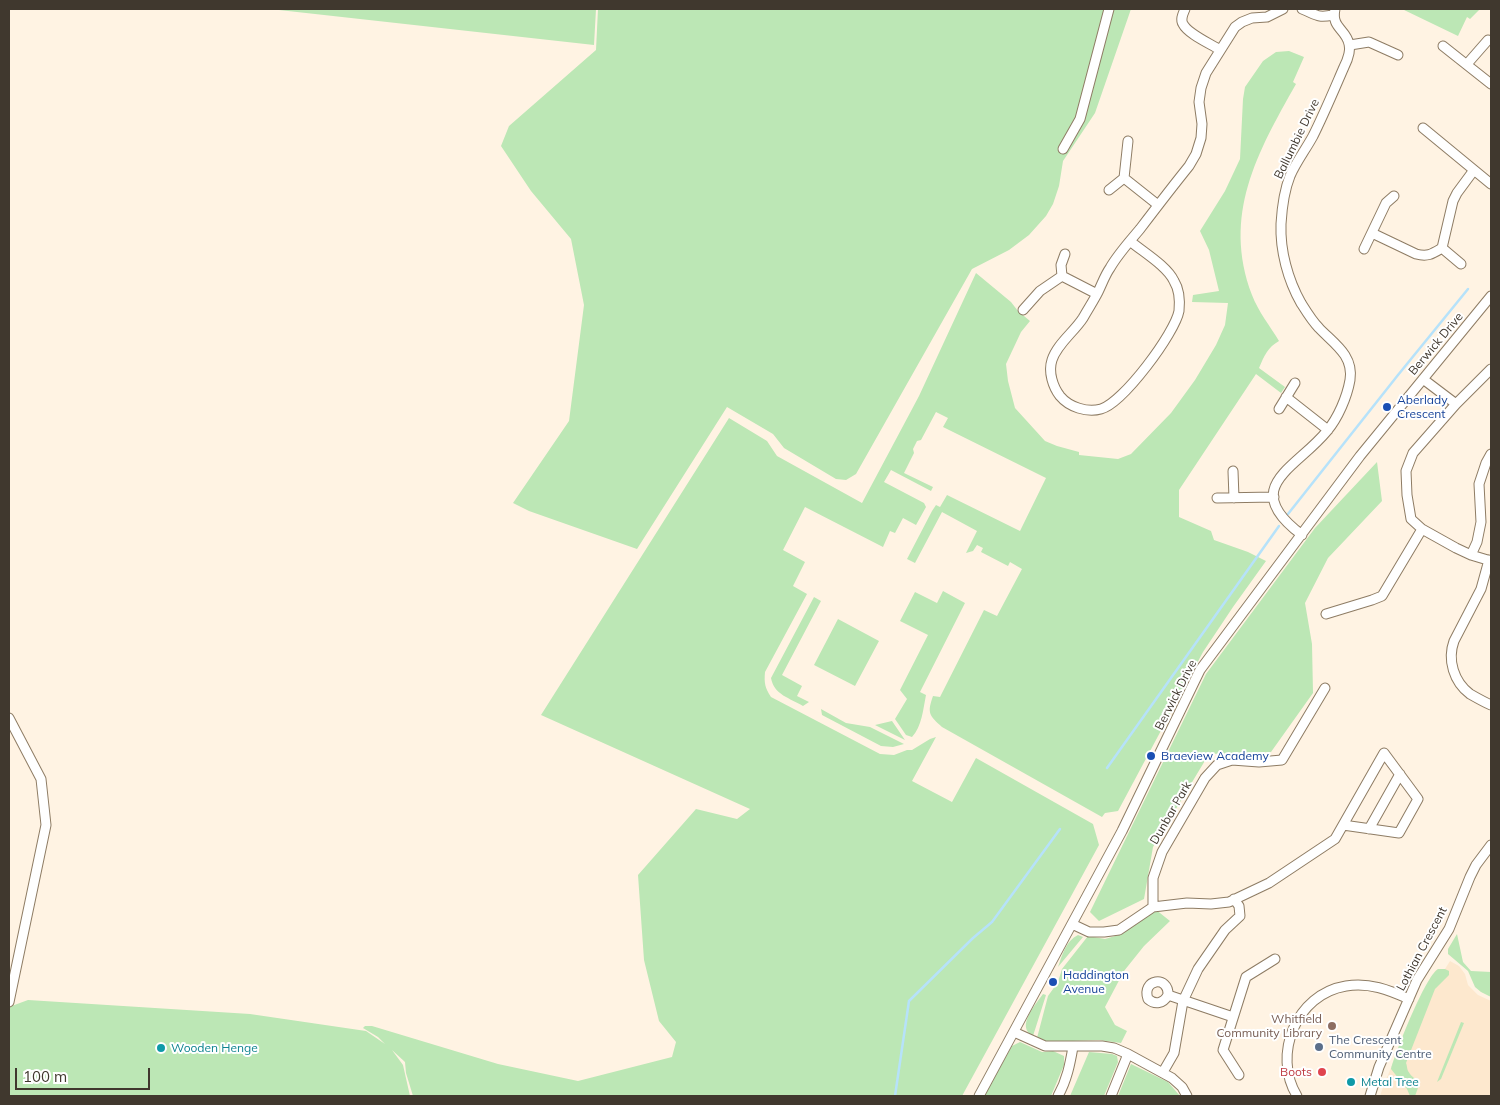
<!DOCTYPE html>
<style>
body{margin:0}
#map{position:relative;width:1500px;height:1105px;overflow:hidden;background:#fff3e3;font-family:Mulish,sans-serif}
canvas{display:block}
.frame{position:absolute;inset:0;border:10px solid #40382e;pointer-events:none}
.scale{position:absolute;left:15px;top:1068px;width:135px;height:22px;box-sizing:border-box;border:2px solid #40382e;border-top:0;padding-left:6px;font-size:15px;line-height:18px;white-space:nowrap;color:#40382e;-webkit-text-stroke:4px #fff;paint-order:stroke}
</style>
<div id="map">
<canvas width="1500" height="1105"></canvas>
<div class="frame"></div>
<div class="scale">100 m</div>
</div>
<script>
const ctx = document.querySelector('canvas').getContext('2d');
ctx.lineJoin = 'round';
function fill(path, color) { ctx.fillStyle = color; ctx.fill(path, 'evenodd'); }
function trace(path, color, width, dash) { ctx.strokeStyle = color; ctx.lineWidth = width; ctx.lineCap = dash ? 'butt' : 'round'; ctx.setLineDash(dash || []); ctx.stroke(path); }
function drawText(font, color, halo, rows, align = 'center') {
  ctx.font = font + ' Mulish,sans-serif'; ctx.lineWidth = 4; ctx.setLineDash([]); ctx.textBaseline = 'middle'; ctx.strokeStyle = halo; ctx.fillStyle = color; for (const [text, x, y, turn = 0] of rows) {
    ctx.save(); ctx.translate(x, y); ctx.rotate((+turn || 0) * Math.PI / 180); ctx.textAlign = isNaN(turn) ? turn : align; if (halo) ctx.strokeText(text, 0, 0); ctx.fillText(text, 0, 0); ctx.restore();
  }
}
const built = new Path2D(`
 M1450,961L1459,966L1465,974L1468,985L1478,995L1491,1001V1096H1380L1385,1081L1388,1075L1413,1014L1427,984L1435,971L1438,969H1445Z`);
const green = new Path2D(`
 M270,9H596L594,45Z
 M598,9H1131L1095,113L1063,161L1059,186L1053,204L1046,216L1029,235L1009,250L972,269L856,474L846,480L836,479L784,448L773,434L727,407L637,549L529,511L513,503L569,421L584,305L571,239L531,191L501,146L509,126L596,50Z
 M1402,9H1480L1470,19L1467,17L1458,36Z
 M1289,51L1304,57L1293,82L1296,84C1257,153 1222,215 1252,295C1258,311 1270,326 1279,341C1268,347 1264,356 1259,368L1285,387L1281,393L1256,374L1179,490V517L1211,531L1214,540L1248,552L1266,561L1233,607L1203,652L1118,811L1105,813L1102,817L942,727C929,715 927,713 933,696L940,697L984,610L997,616L1022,569L1010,562L1008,566L981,552L983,548L977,545L973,551L966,553L977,531L942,512L915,563L907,559L932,511L936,505L940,507L947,495L1020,531L1046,478L943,427L948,418L936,412L921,440L917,441L913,449L914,453L904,473L933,487L931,491L891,470L884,482L924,503L926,507L916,525L903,518L895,533L890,531L883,547L805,507L783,550L805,562L793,586L807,594L765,672C764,683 765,688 771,697L880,754L894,755L907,750H912L930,739L936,737L912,781L952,802L976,758L1093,824L1099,845L962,1096H413L406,1073L405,1062L392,1050L403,1065L410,1096H9V1007L28,1000L250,1014L366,1031L385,1044L378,1037L363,1028L365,1026H372L498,1064L578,1081L672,1057L676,1042L659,1021L644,960L638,875L696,809L737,819L750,809L541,715L729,418L767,441L777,456L862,503L919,396L976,273L1011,302L1018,311L1030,321L1021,332L1006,364L1008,381L1015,408L1045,441L1057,446L1079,452V455L1118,459L1131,454L1171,413L1195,380L1216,345L1225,325L1228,303L1192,302L1193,295L1219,291L1209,250L1200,231L1225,191L1240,159L1243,99L1245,87L1263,61L1276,52Z
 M1377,462L1382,501L1328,558L1305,603L1312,644L1313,693L1271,752L1209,754L1153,847L1144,899L1099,921L1090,912L1206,674L1315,528Z
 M943,591L965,603L920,692L926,695C923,710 922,726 912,737L906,735L895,719L907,699L900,690L928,635L900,621L915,592L937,603Z
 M814,597L821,601L782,675L802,686L797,696L809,702L803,706C790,698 774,695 771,678Z
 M838,619L879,641L855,686L814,665Z
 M821,709L846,723L870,727L904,744L893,747L881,746L822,715Z
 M892,721L905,740L875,725Z
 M1155,909L1170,921L1144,946L1124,971L1105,1007L1115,1025L1127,1031L1121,1043L1099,1040L1046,1042L1037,1038L1048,996L1058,982L1062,969L1088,936L1105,939L1122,934Z
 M1457,934L1463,962L1471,971L1491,972V997L1481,992L1475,987L1468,971L1448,954V949Z
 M1078,935L1083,937L1058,967C1062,955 1066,941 1078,935Z
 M1438,969H1445L1449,971V975L1435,989L1406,1063C1407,1065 1407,1069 1408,1071C1416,1085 1424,1074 1415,1096H1410L1407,1089L1391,1069C1396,1051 1425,977 1438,969Z
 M1043,994L1046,995L1033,1036C1015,1027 1036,1004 1043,994Z
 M1461,1022L1464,1023L1441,1079L1437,1082Z
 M1020,1042L1042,1052L1053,1051L1064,1056V1065L1051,1096H984L1012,1046Z
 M1089,1052L1112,1054L1117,1056L1118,1062L1104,1096H1070Z
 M1131,1064L1168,1082L1180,1096H1118Z`);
const stream = new Path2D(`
 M1288,514L1398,375L1468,289
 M1107,768L1279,526
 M895,1096L909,1001L973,938L992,922L1060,829`);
const minor = new Path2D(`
 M1185,9C1183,14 1180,19 1183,24C1188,34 1211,44 1220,50
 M1302,9C1317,15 1317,18 1333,15
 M1350,45L1369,42L1398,55
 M1443,46L1491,84
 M1467,64L1488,40
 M1423,128L1491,184
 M1063,149L1080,119L1109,9
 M1124,178L1158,205
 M1109,190L1124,178L1128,141
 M1372,233L1416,254C1428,257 1432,254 1442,248L1453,201L1457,193L1474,170
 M1130,241C1143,252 1167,266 1174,281C1179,289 1180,301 1179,311C1175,333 1123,403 1101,409C1087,413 1069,407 1060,396C1053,387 1048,372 1052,360C1057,344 1074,332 1083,318C1088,309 1094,300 1098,292C1102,284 1105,275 1110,268C1118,254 1130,241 1140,229C1156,208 1172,187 1189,166L1196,154L1201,138L1202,124L1199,102L1201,88L1206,73L1235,27L1242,22L1252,18L1267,17L1283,9
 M1442,248L1461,264
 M1364,249L1386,203L1394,196
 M1062,276L1061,265L1065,254
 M1023,310L1040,291L1062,276L1097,294
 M1491,369L1456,404L1413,453L1406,471L1407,495L1411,519L1422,529L1456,548L1471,555L1491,561
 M1423,379L1456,404
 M1286,397L1328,430
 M1279,409L1295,383
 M1233,471L1234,498
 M1217,498L1274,497
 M1302,535C1238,487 1296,469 1327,431C1338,418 1347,397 1350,380C1354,355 1333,343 1319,328C1312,321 1306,311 1301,303C1288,280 1280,251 1281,224C1282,207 1284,191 1290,176C1296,162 1306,149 1313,136C1324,114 1334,90 1344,67C1347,61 1351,51 1349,44C1346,29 1331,28 1335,9
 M1471,555L1477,542L1481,522L1479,484L1486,463L1491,454
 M1489,560L1481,589L1454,641C1447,660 1454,682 1470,694C1477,698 1484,702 1491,705
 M1326,614L1372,600L1382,596L1422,529
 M9,718L41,779L46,825L9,1002
 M1369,829L1400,774
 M1153,907V878L1162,852L1205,778L1217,765L1232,760L1259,762L1282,760L1325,688
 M1072,924L1089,932H1104L1119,930L1153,907L1187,903L1211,904L1229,902L1269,883L1335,839L1384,753L1418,799L1399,833L1343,825
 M1168,995C1163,1004 1155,1005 1148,999C1141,979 1169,975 1168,995L1233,1017
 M1014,1032L1045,1046H1102L1114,1048L1128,1054L1172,1078L1182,1087L1187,1096
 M1163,1072L1174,1053L1183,1001L1198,969L1225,930L1240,916L1239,906L1234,899
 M1239,1075L1223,1050L1246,977L1275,959
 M979,1096L1122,831L1200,670L1360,456L1491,296
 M1058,1096C1067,1080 1070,1064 1073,1047
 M1111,1096L1128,1054
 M1297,1096C1272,1055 1296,994 1346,986C1369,982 1389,990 1409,999
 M1370,1096L1379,1067L1417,980L1449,929L1470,877L1476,865L1491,845`);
const markers = [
 [1387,407,5,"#1a4fb4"],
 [1151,756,5,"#1a4fb4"],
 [1053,982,5,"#1a4fb4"],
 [1332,1026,5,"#8d6e63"],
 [1319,1047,5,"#5c6f8a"],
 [161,1048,5,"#0f9aa8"],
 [1322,1072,5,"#e0444e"],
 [1351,1082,5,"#0f9aa8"]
];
const streetNames = [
 ["Ballumbie Drive",1297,139,-64],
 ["Berwick Drive",1436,344,-50],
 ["Berwick Drive",1176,695,-63],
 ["Dunbar Park",1171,813,-60],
 ["Lothian Crescent",1422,949,-62]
];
const transitNames = [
 ["Aberlady",1397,400],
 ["Crescent",1397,414],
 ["Braeview Academy",1161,756],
 ["Haddington",1063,975],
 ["Avenue",1063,989]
];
const educationNames = [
 ["Whitfield",1322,1019],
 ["Community Library",1322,1033]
];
const serviceNames = [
 ["The Crescent",1329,1040],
 ["Community Centre",1329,1054]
];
const cultureNames = [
 ["Wooden Henge",171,1048],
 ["Metal Tree",1361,1082]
];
const healthNames = [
 ["Boots",1312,1072]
];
fill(built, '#fde8ce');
fill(green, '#bce7b5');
trace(stream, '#b6e2fa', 2.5);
trace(minor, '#8e7c64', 11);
trace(minor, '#fff', 9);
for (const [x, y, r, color] of markers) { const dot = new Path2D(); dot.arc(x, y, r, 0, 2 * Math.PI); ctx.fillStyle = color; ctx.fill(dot); trace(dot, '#fff', 2); }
drawText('12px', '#40382e', '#fff', streetNames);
drawText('12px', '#164399', '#fff', transitNames, 'left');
drawText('12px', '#785e54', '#fff', educationNames, 'right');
drawText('12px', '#4e5e75', '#fff', serviceNames, 'left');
drawText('12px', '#0d838f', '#fff', cultureNames, 'left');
drawText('12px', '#be3a42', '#fff', healthNames, 'right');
</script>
